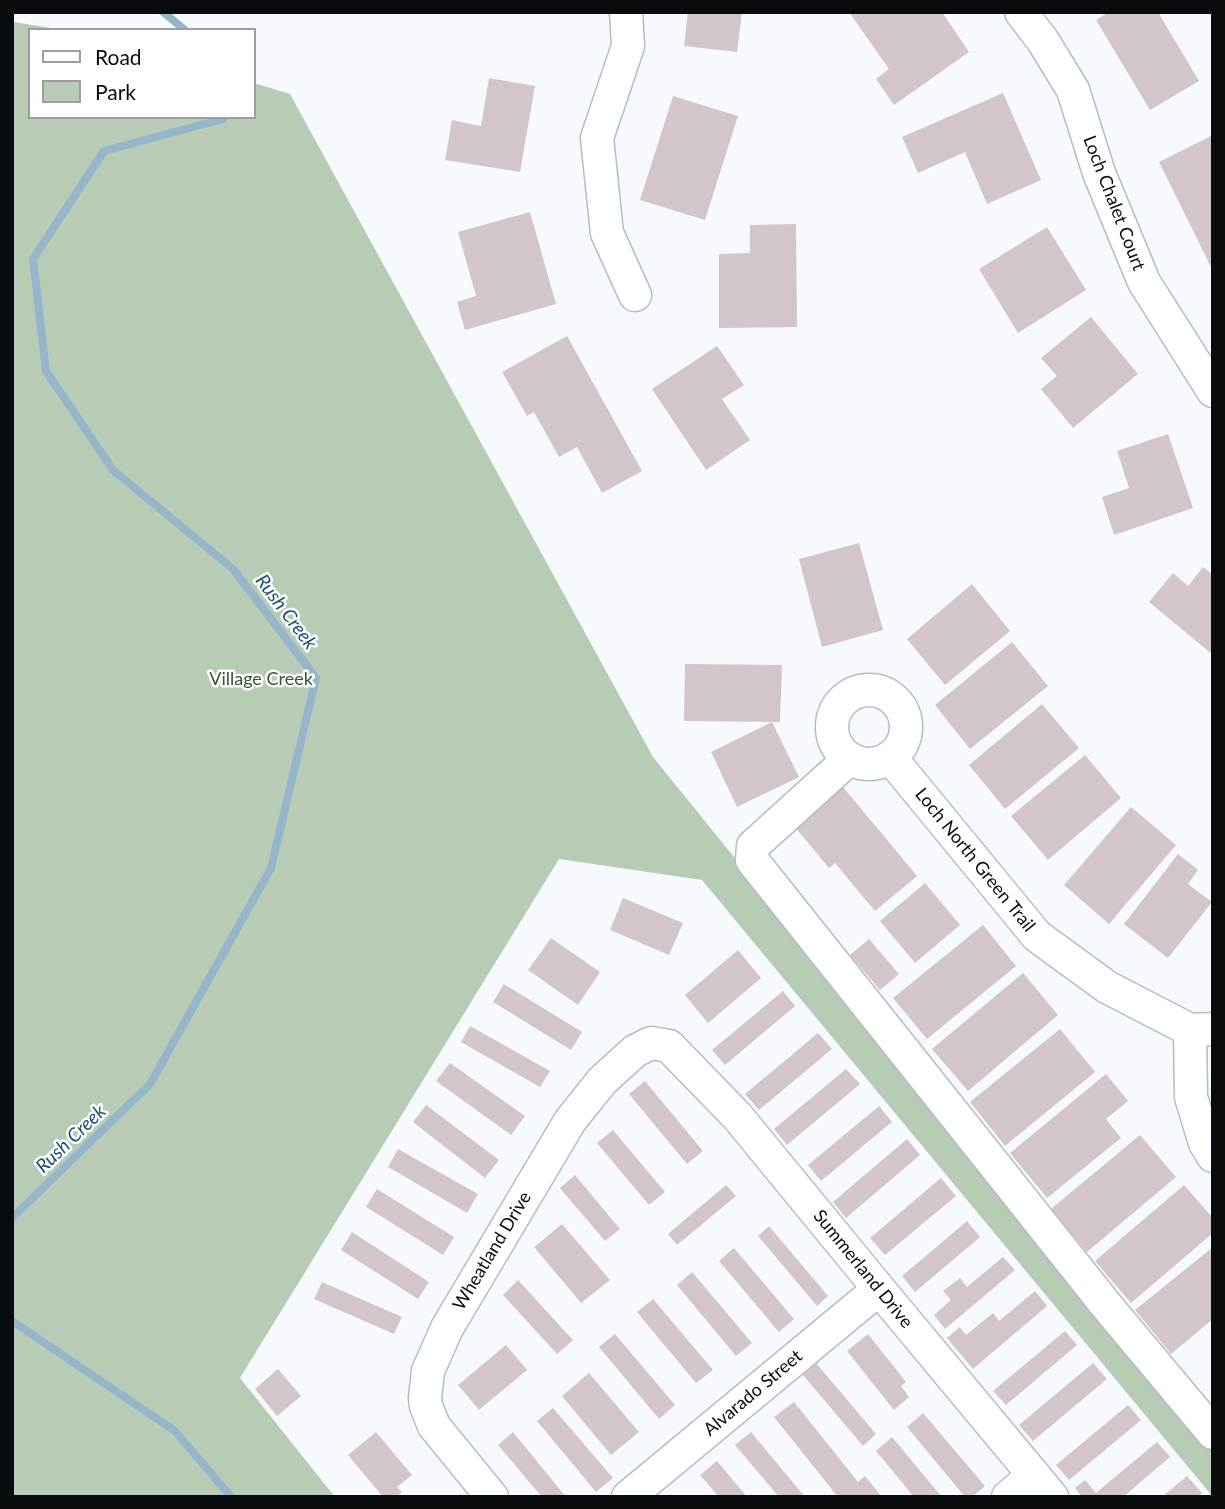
<!DOCTYPE html>
<style>
body{margin:0}
#map{position:relative;width:1225px;height:1509px;overflow:hidden;background:#f6fafe;font-family:Lato,sans-serif}
canvas{display:block}
.frame{position:absolute;inset:0;border:14px solid #090c0f;pointer-events:none}
.legend{position:absolute;left:28px;top:28px;width:228px;height:91px;box-sizing:border-box;background:#fff;border:2px solid #9d9e9f;margin:0;padding:9px 12px;list-style:none;font-size:21px;color:#090c0f}
.legend li{display:flex;align-items:center;gap:14px;height:35px}
.legend b{width:35px;border:2px solid #9d9e9f}
</style>
<div id="map">
<canvas width="1225" height="1509"></canvas>
<div class="frame"></div>
<ul class="legend">
<li><b style="height:9px;background:#fff"></b>Road</li>
<li><b style="height:19px;background:#b8cbb4"></b>Park</li>
</ul>
</div>
<script>
const ctx = document.querySelector('canvas').getContext('2d');
ctx.lineJoin = 'round';
function fill(path, color) { ctx.fillStyle = color; ctx.fill(path, 'evenodd'); }
function trace(path, color, width, dash) { ctx.strokeStyle = color; ctx.lineWidth = width; ctx.lineCap = dash ? 'butt' : 'round'; ctx.setLineDash(dash || []); ctx.stroke(path); }
function drawText(font, color, halo, rows, align = 'center') {
  ctx.font = font + ' Lato,sans-serif'; ctx.lineWidth = 5; ctx.setLineDash([]); ctx.textBaseline = 'middle'; ctx.strokeStyle = halo; ctx.fillStyle = color; for (const [text, x, y, turn = 0] of rows) {
    ctx.save(); ctx.translate(x, y); ctx.rotate((+turn || 0) * Math.PI / 180); ctx.textAlign = isNaN(turn) ? turn : align; if (halo) ctx.strokeText(text, 0, 0); ctx.fillText(text, 0, 0); ctx.restore();
  }
}
const green = new Path2D(`
 M12,20L14,22L63,30H30V117H254V83L290,94L653,757L1213,1449V1497L702,880L559,859L240,1378L335,1497H12Z`);
const stream = new Path2D(`
 M163,12L185,30
 M12,1218L150,1084L271,868L316,678L233,569L113,470L46,371L33,259L104,151L223,119V117
 M12,1321L175,1431L231,1497`);
const building = new Path2D(`
 M688,12H742L737,52L684,46Z
 M849,12H942L969,52L894,105L876,79L889,69Z
 M1109,12H1158L1199,81L1150,110L1096,20Z
 M489,78L535,86L520,172L445,160L452,120L481,126Z
 M1003,93L1041,180L987,204L965,152L918,173L902,137Z
 M673,96L738,116L705,220L640,200Z
 M1213,135V271L1159,162Z
 M530,212L556,304L465,330L457,302L476,296L458,232Z
 M796,224L797,327L719,328V254L750,253V225Z
 M1047,227L1086,290L1018,333L979,269Z
 M1091,317L1138,374L1073,428L1041,389L1057,376L1041,358Z
 M567,336L642,471L602,493L577,447L559,457L534,412L527,416L502,372Z
 M717,346L744,385L722,399L750,440L706,470L652,389Z
 M1168,434L1193,508L1114,535L1102,497L1129,488L1117,451Z
 M859,543L883,630L822,647L799,559Z
 M1203,567L1213,575V655L1149,602L1173,573L1188,586Z
 M972,584L1010,631L945,685L907,639Z
 M1012,642L1048,686L970,749L935,705Z
 M685,664L782,665L780,722L684,721Z
 M1042,704L1079,748L1005,809L969,765Z
 M772,722L799,777L737,807L711,752Z
 M1085,755L1121,798L1048,860L1011,816Z
 M838,781L917,876L875,911L835,863L829,868L790,821Z
 M1131,807L1176,845L1109,924L1064,885Z
 M1178,854L1198,870L1188,884L1212,902L1168,958L1124,924Z
 M925,883L960,925L915,963L880,921Z
 M623,898L683,923L669,955L610,930Z
 M983,925L1016,966L927,1039L893,998Z
 M551,938L600,972L578,1005L528,970Z
 M869,939L899,974L880,990L850,955Z
 M738,950L761,978L708,1023L685,995Z
 M1023,973L1058,1015L968,1091L932,1049Z
 M504,984L582,1032L571,1050L493,1002Z
 M783,991L795,1006L725,1065L712,1050Z
 M470,1026L550,1071L540,1087L461,1042Z
 M1060,1029L1095,1072L1005,1146L970,1102Z
 M818,1033L832,1049L759,1110L745,1094Z
 M450,1063L525,1116L511,1135L436,1081Z
 M846,1069L860,1084L787,1145L774,1129Z
 M1106,1074L1128,1101L1106,1119L1121,1138L1047,1198L1010,1153Z
 M645,1081L703,1151L687,1164L629,1094Z
 M426,1105L499,1160L485,1178L413,1122Z
 M879,1106L892,1122L821,1181L808,1165Z
 M613,1130L665,1192L649,1205L597,1143Z
 M1140,1135L1176,1177L1087,1252L1051,1209Z
 M907,1139L920,1155L846,1218L833,1202Z
 M398,1149L478,1194L467,1213L388,1167Z
 M575,1175L620,1229L605,1241L560,1188Z
 M941,1178L956,1196L885,1255L870,1238Z
 M726,1185L736,1196L677,1245L668,1234Z
 M1184,1185L1213,1218V1233L1131,1303L1095,1261Z
 M377,1189L454,1237L443,1255L366,1207Z
 M967,1221L980,1237L915,1292L902,1276Z
 M562,1224L610,1280L581,1303L534,1247Z
 M769,1226L828,1296L817,1306L758,1236Z
 M352,1232L429,1282L418,1299L341,1250Z
 M1213,1247V1319L1171,1354L1135,1310Z
 M734,1248L794,1319L779,1332L719,1261Z
 M1003,1257L1015,1270L945,1329L934,1315L951,1300L943,1291L960,1278L967,1287Z
 M692,1272L752,1343L736,1356L677,1285Z
 M518,1280L573,1340L557,1354L503,1295Z
 M322,1282L402,1317L394,1334L314,1299Z
 M1035,1291L1047,1306L973,1369L947,1338L960,1327L966,1335L993,1313L999,1321Z
 M653,1299L713,1370L696,1383L637,1312Z
 M1065,1331L1077,1345L1006,1405L993,1391Z
 M615,1334L675,1405L659,1419L599,1347Z
 M868,1334L906,1382L901,1386L909,1397L894,1410L847,1351Z
 M506,1345L527,1370L479,1410L458,1385Z
 M816,1363L876,1434L863,1446L803,1375Z
 M1093,1363L1107,1379L1033,1441L1019,1425Z
 M278,1369L301,1396L277,1416L255,1389Z
 M589,1373L639,1432L611,1455L562,1396Z
 M794,1402L858,1482L865,1476L882,1497H838L774,1417Z
 M1128,1405L1141,1420L1069,1480L1056,1465Z
 M553,1408L613,1478L596,1492L537,1421Z
 M923,1413L985,1486L972,1497H965L907,1427Z
 M376,1432L412,1475L397,1487L402,1492L396,1497H383L348,1455Z
 M513,1432L566,1497H542L498,1445Z
 M751,1432L805,1497H779L735,1445Z
 M892,1437L942,1497H914L876,1451Z
 M1157,1442L1170,1457L1123,1497H1082L1075,1488L1085,1480L1096,1493Z
 M717,1461L747,1497H719L700,1475Z
 M1187,1476L1202,1493L1198,1497H1162Z`);
const minor = new Path2D(`
 M626,12L628,46L597,138L607,233L635,295
 M1021,12L1043,41L1073,90L1099,173L1144,282L1213,391
 M832 727a37 37 0 1 1 74 0a37 37 0 1 1-74 0Z
 M890,757L1037,936L1107,987L1190,1030L1213,1029
 M849,759L753,846L752,860L1106,1305L1213,1433
 M1190,1030L1191,1097L1205,1143L1213,1156
 M492,1497L434,1426L426,1406L425,1398L428,1371L447,1328L570,1121L602,1081L635,1051L651,1043L669,1046L737,1116L879,1289L1052,1497
 M628,1497L879,1289
 M1008,1497L1034,1475`);
const streetNames = [
 ["Loch Chalet Court",1114,203,69],
 ["Loch North Green Trail",975,860,51],
 ["Wheatland Drive",492,1251,-59],
 ["Summerland Drive",863,1269,51],
 ["Alvarado Street",753,1393,-40]
];
const parkNames = [
 ["Village Creek",261,679]
];
const waterNames = [
 ["Rush Creek",286,612,53],
 ["Rush Creek",71,1139,-44]
];
fill(green, '#b8cbb4');
trace(stream, '#95b6ca', 8);
fill(building, '#d2c5cb');
trace(minor, '#b3bdc6', 35);
trace(minor, '#fff', 32);
drawText('18px', '#090c0f', '#fff', streetNames);
drawText('18px', '#36572e', '#fff', parkNames);
drawText('italic 19px', '#17526f', '#fff', waterNames);
</script>
